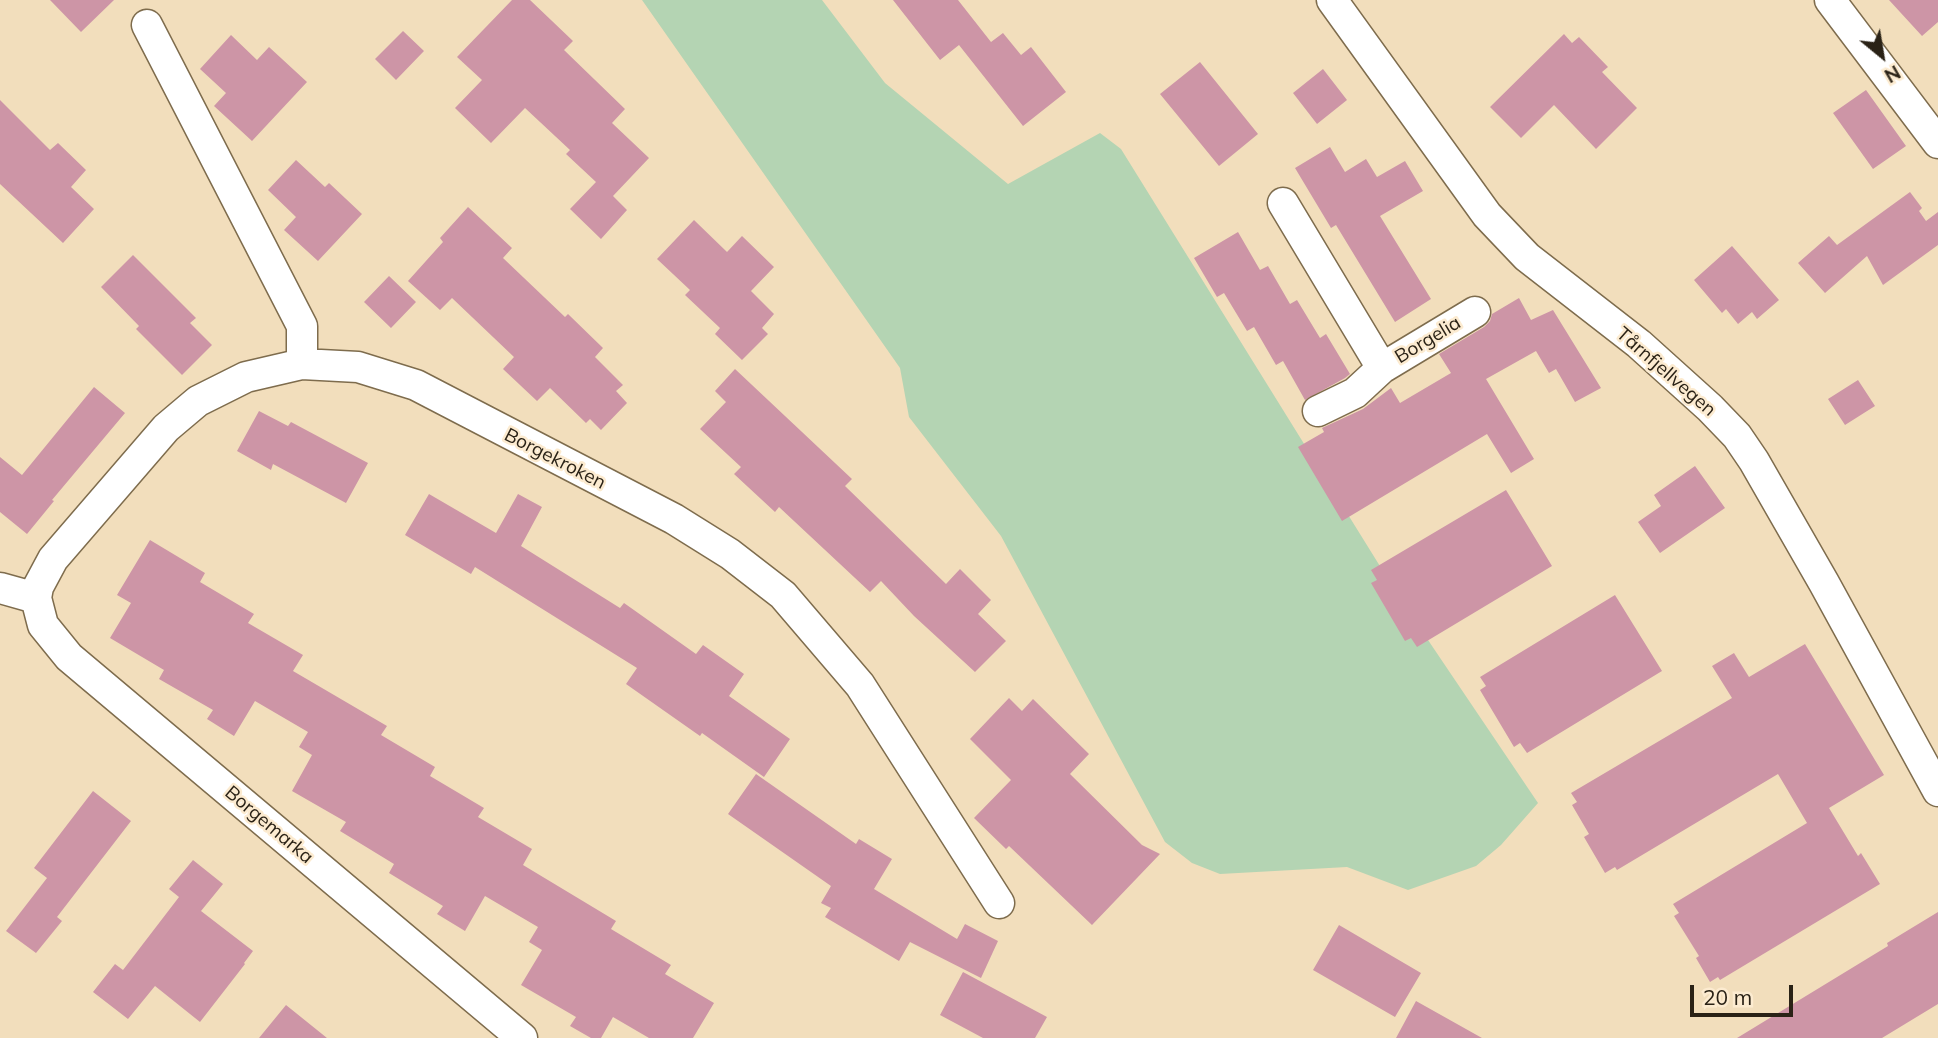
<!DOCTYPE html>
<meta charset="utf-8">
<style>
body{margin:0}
#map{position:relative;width:1938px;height:1038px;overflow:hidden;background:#f2debc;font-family:Mulish,sans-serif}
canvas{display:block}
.north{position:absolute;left:1847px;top:21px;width:70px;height:70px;-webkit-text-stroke:5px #fcebd0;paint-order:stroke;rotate:150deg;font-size:19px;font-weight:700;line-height:28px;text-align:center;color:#2a2216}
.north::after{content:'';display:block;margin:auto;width:24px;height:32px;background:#2a2216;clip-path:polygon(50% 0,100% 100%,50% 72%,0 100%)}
.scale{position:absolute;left:1690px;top:985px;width:103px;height:32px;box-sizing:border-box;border:4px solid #2a2216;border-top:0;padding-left:9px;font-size:21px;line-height:24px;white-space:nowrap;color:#2a2216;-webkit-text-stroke:5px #fcebd0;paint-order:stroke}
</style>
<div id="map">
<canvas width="1938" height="1038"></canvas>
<div class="north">N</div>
<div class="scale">20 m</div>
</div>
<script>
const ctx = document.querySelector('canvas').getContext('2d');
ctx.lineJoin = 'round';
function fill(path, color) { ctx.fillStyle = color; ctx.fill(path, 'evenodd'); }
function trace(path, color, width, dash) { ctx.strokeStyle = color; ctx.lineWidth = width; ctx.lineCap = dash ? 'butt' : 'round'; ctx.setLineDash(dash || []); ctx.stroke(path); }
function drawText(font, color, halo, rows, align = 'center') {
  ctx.font = font + ' Mulish,sans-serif'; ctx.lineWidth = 5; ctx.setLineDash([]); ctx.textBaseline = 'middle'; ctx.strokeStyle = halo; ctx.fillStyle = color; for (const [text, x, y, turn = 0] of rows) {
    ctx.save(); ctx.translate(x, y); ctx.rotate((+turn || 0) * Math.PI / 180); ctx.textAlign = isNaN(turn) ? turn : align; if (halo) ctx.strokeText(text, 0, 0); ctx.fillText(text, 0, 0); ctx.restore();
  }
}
const green = new Path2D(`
 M642,0H822L885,83L1008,184L1100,133L1121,149L1401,600L1538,803L1501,845L1476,866L1408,890L1347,867L1220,874L1192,863L1165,842L1001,536L909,417L900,368Z`);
const building = new Path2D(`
 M50,0H114L81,32Z
 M512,0H530L573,41L564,50L625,109L612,123L649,158L613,196L627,210L601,239L570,209L596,182L566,154L570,150L525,108L491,143L455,108L482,80L457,57Z
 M893,0H958L991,42L1003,33L1021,55L1031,47L1066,92L1023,126L959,45L940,60Z
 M1889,0H1938V22L1922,36Z
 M403,31L424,51L396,80L375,59Z
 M1564,34L1572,43L1579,37L1608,67L1602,72L1637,108L1596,149L1554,105L1521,138L1490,107Z
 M231,35L257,60L269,47L307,82L252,141L214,106L226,93L200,69Z
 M1200,62L1258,134L1219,166L1160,94Z
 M1323,69L1347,100L1317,124L1293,93Z
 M1866,90L1906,146L1873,169L1833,113Z
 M0,100L50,150L58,143L86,170L71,187L94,209L63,243L0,184Z
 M1330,147L1345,172L1366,159L1377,177L1405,161L1423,191L1380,216L1431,299L1395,322L1336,225L1331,228L1295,168Z
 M296,160L325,187L329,183L362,214L318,261L284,230L296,217L268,190Z
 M1910,192L1922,208L1919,211L1926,221L1938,212V245L1883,285L1867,256L1825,293L1798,263L1829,236L1837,245Z
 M468,207L512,248L503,258L565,317L568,314L603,348L595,357L623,385L616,391L627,403L601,430L590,419L586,423L550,388L537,401L503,369L514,357L452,298L440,310L408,281L443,242L440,238Z
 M694,220L727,252L742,236L774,267L751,291L774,314L762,328L768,334L742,360L715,334L720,328L685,295L690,290L657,259Z
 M1238,232L1260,270L1268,266L1290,304L1297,300L1320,338L1326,334L1350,374L1345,378L1305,400L1283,361L1276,365L1254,327L1247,331L1224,293L1217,297L1194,258Z
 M1732,246L1779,300L1757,319L1752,312L1738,324L1726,309L1722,313L1694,280Z
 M133,255L196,318L190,323L212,345L182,375L136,329L139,326L101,287Z
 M389,276L416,302L391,328L364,302Z
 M1519,298L1531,320L1553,310L1601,388L1575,402L1556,369L1549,373L1536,351L1486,379L1534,459L1511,473L1487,434L1342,521L1298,447L1324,432L1322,428L1363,409L1391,388L1400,403L1451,373L1439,354L1484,327L1490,321L1492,314Z
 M735,369L852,479L845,486L946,584L960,569L991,600L978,614L1006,641L975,672L914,616L881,581L870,592L779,507L775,512L734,474L741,467L700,429L726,402L715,391Z
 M1858,380L1875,406L1845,425L1828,399Z
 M94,387L125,413L52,500L54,501L27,534L0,512V457L22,475Z
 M259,411L288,426L291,422L368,463L346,503L273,464L271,470L237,451Z
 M1695,466L1725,508L1660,553L1638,522L1661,506L1654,495Z
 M1506,490L1552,566L1417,647L1411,638L1405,641L1371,583L1377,580L1371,570Z
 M429,494L496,533L518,494L542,507L521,546L620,608L624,603L696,654L703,645L744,674L729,696L790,739L764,777L702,733L700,736L626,684L637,668L475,567L471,574L405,535Z
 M150,540L205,573L200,582L254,614L248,623L303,655L293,671L387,726L381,735L435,767L430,776L484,808L478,817L532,849L523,865L616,921L611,929L671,965L665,974L714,1003L693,1038H649L613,1017L601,1038H591L570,1026L576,1017L521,985L542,950L529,942L538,927L485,896L465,931L437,914L443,906L389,873L394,864L340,831L346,822L292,791L312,755L299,747L308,732L255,701L234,736L207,719L213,710L159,679L164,670L110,638L131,603L117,595Z
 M1615,595L1662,671L1527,753L1520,743L1514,747L1480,690L1486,686L1480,677Z
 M1805,644L1884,775L1829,808L1858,856L1861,853L1880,884L1720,980L1718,977L1710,982L1696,958L1699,956L1674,916L1679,913L1673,904L1807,823L1778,774L1617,870L1615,867L1605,873L1584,837L1589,834L1572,805L1577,802L1571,793L1732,698L1712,666L1734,653L1749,677Z
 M1009,698L1022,711L1033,699L1089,754L1070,774L1142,845L1160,854L1092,925L1009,846L1006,849L974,818L1011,780L970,739Z
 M756,774L856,844L859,839L892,859L874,889L957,939L965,924L998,941L981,978L910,942L899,961L825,917L831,908L821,903L831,886L728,814Z
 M93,791L131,821L57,917L62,921L36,953L6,931L47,878L34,868Z
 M193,860L223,884L201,911L253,951L244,963L245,964L200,1022L155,986L128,1019L93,992L115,964L123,970L179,897L169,889Z
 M1938,912V1004L1882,1038H1737L1888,946L1887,943Z
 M1339,925L1421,973L1395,1017L1313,970Z
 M963,972L1047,1017L1035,1038H983L940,1015Z
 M1416,1001L1482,1038H1396Z
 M286,1005L327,1038H259Z`);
const street = new Path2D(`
 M1332,0L1487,215L1527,257L1639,344L1710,408L1737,436L1754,461L1824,583L1938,791
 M1830,0L1938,143
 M147,25L302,326V364
 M1283,203L1382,368
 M1318,411L1355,393L1382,368L1475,312
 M0,588L36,598
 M522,1038L69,657L43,625L36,598L38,587L53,559L166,428L198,401L246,377L302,364L358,367L416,385L674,519L730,554L783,595L860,685L999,903`);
const streetNames = [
 ["Borgelia",1428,340,-31],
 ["Tårnfjellvegen",1666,372,41],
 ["Borgekroken",555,459,27],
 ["Borgemarka",269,825,40]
];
fill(green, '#b4d4b3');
fill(building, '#cd95a6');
trace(street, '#7e6c4d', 33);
trace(street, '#fff', 30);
drawText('19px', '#2a2216', '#fcebd0', streetNames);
</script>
